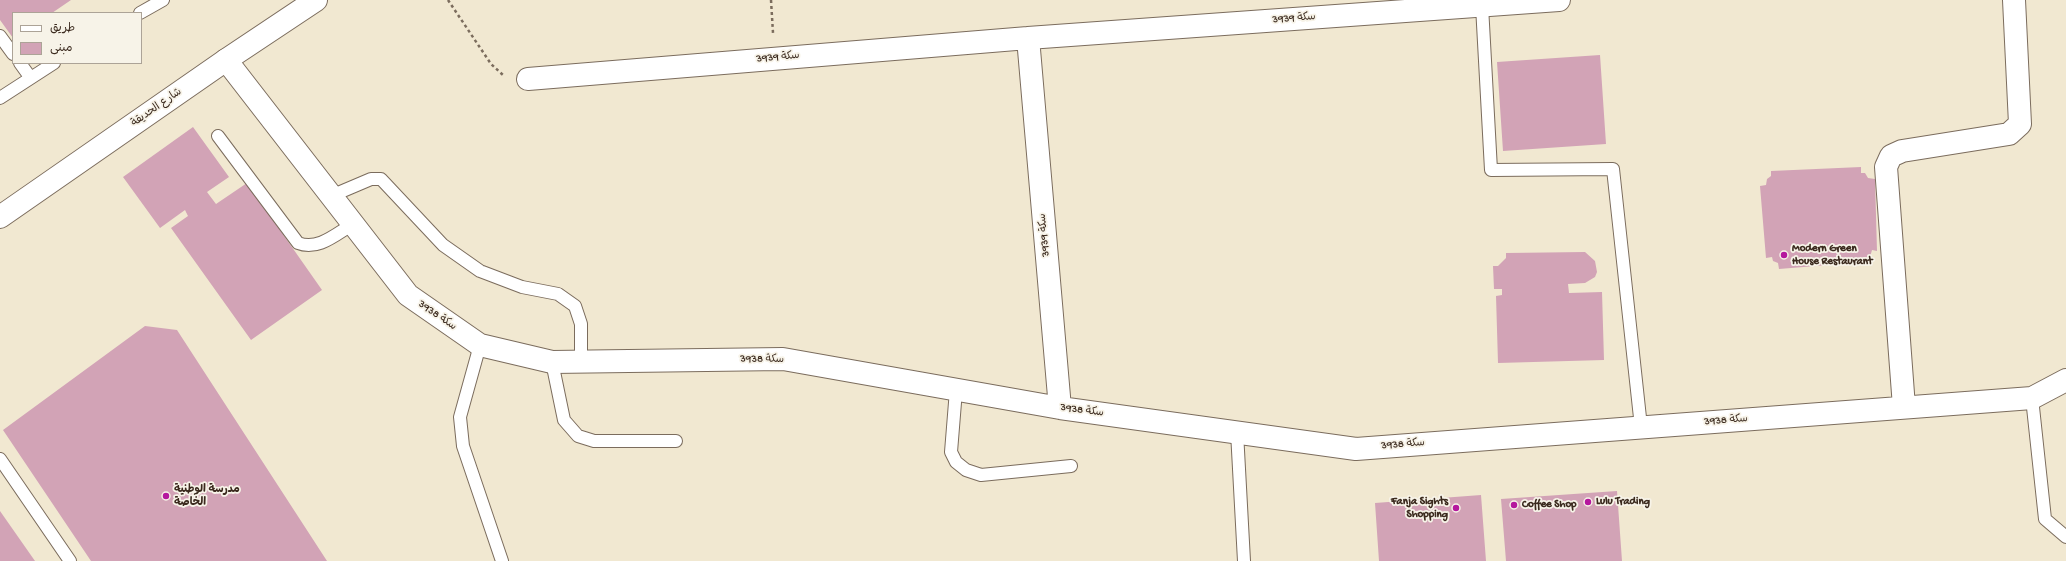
<!DOCTYPE html>
<meta charset="utf-8">
<style>
body{margin:0}
#map{position:relative;width:2066px;height:561px;overflow:hidden;background:#f1e8d1;font-family:"Gochi Hand","Playpen Sans Arabic",sans-serif}
canvas{display:block}
.legend{position:absolute;left:12px;top:12px;width:130px;height:52px;box-sizing:border-box;background:#f7f3e8;border:1px solid #aca397;margin:0;padding:5px 7px;list-style:none;font-size:12px;color:#3b2a1e}
.legend li{display:flex;align-items:center;gap:8px;height:20px}
.legend b{width:20px;border:1px solid #aca397}
</style>
<div id="map">
<canvas width="2066" height="561"></canvas>
<ul class="legend">
<li><b style="height:5px;background:#fff"></b>طريق</li>
<li><b style="height:11px;background:#d2a3b6"></b>مبنى</li>
</ul>
</div>
<script>
const ctx = document.querySelector('canvas').getContext('2d');
ctx.lineJoin = 'round';
function fill(path, color) { ctx.fillStyle = color; ctx.fill(path, 'evenodd'); }
function trace(path, color, width, dash) { ctx.strokeStyle = color; ctx.lineWidth = width; ctx.lineCap = dash ? 'butt' : 'round'; ctx.setLineDash(dash || []); ctx.stroke(path); }
function drawText(font, color, halo, rows, align = 'center') {
  ctx.font = font + ' "Gochi Hand","Playpen Sans Arabic",sans-serif'; ctx.lineWidth = 3.5; ctx.setLineDash([]); ctx.textBaseline = 'middle'; ctx.strokeStyle = halo; ctx.fillStyle = color; for (const [text, x, y, turn = 0] of rows) {
    ctx.save(); ctx.translate(x, y); ctx.rotate((+turn || 0) * Math.PI / 180); ctx.textAlign = isNaN(turn) ? turn : align; if (halo) ctx.strokeText(text, 0, 0); ctx.fillText(text, 0, 0); ctx.restore();
  }
}
const building = new Path2D(`
 M0,0H71L52,13H13V38L0,20Z
 M1600,55L1606,144L1503,151L1497,62Z
 M193,127L229,177L207,192L216,204L247,183L322,290L251,340L171,228L188,216L185,210L160,228L123,177Z
 M1861,167V173H1865L1868,178L1875,179L1877,251L1872,250L1870,257L1865,258V262L1779,269L1778,263L1773,261L1772,257L1766,258L1760,186L1766,185L1767,179L1771,176V171Z
 M1585,252L1595,261L1597,272L1595,277L1585,283L1568,284L1569,293L1602,292L1604,360L1498,363L1496,296L1502,295V289H1494L1493,266H1498L1506,258V253Z
 M145,326L177,330L327,561H91L3,430Z
 M1617,491L1622,561H1506L1501,499Z
 M1481,495L1486,561H1379L1375,503Z
 M0,511L35,561H0Z`);
const path = new Path2D(`
 M448,0L491,64L503,75
 M771,0L773,33`);
const lane = new Path2D(`
 M1482,6L1491,170L1613,169L1641,427
 M140,13L163,0
 M0,36L13,54
 M20,63L30,77
 M0,98L54,63
 M218,136L298,243C318,251 336,234 353,224
 M331,196L371,179H381L443,245L480,271L522,287L558,294L575,306L581,324V361
 M480,345L460,417L463,446L502,561
 M552,362L564,420L578,436L594,441H676
 M956,390L951,452L956,462L966,470L981,475L1071,466
 M2032,398L2045,519L2066,537
 M1237,432L1244,561
 M0,459L70,561`);
const street = new Path2D(`
 M1028,38L1060,408
 M226,60L408,295L480,345L552,362L783,359L1060,408L1356,449L2032,398L2066,380
 M528,79L1028,38L1559,0
 M1904,407L1886,167L1891,156L1902,151L2009,134L2020,124L2014,0`);
const secondary = new Path2D(`
 M0,217L226,60L316,0`);
const markers = [
 [1784,255,4,"#b5179e"],
 [166,496,4,"#b5179e"],
 [1588,502,4,"#b5179e"],
 [1514,505,4,"#b5179e"],
 [1456,508,4,"#b5179e"]
];
const streetNames = [
 ["سكة 3939",1294,19,-4],
 ["سكة 3939",778,58,-5],
 ["شارع الحديقة",157,108,-35],
 ["سكة 3939",1045,235,-95],
 ["سكة 3938",437,316,35],
 ["سكة 3938",762,360,1],
 ["سكة 3938",1082,411,8],
 ["سكة 3938",1726,421,-4],
 ["سكة 3938",1403,445,-4]
];
const poiNames = [
 ["Modern Green",1792,249],
 ["House Restaurant",1792,262],
 ["مدرسة الوطنية",174,490],
 ["الخاصة",174,503],
 ["Fanja Sights",1448,502,"right"],
 ["Shopping",1448,515,"right"],
 ["Lulu Trading",1596,502],
 ["Coffee Shop",1522,505]
];
fill(building, '#d2a3b6');
trace(lane, '#7b6c5d', 14);
trace(street, '#7b6c5d', 24);
trace(secondary, '#7b6c5d', 24);
trace(path, '#7b6c5d', 2.5, [3, 3]);
trace(lane, '#fff', 12);
trace(street, '#fff', 22);
trace(secondary, '#fff', 22);
for (const [x, y, r, color] of markers) { const dot = new Path2D(); dot.arc(x, y, r, 0, 2 * Math.PI); ctx.fillStyle = color; ctx.fill(dot); trace(dot, '#f7f3e8', 1.5); }
drawText('11px', '#3b2a1e', '#f7f3e8', streetNames);
drawText('bold 11px', '#3b2a1e', '#f7f3e8', poiNames, 'left');
</script>
